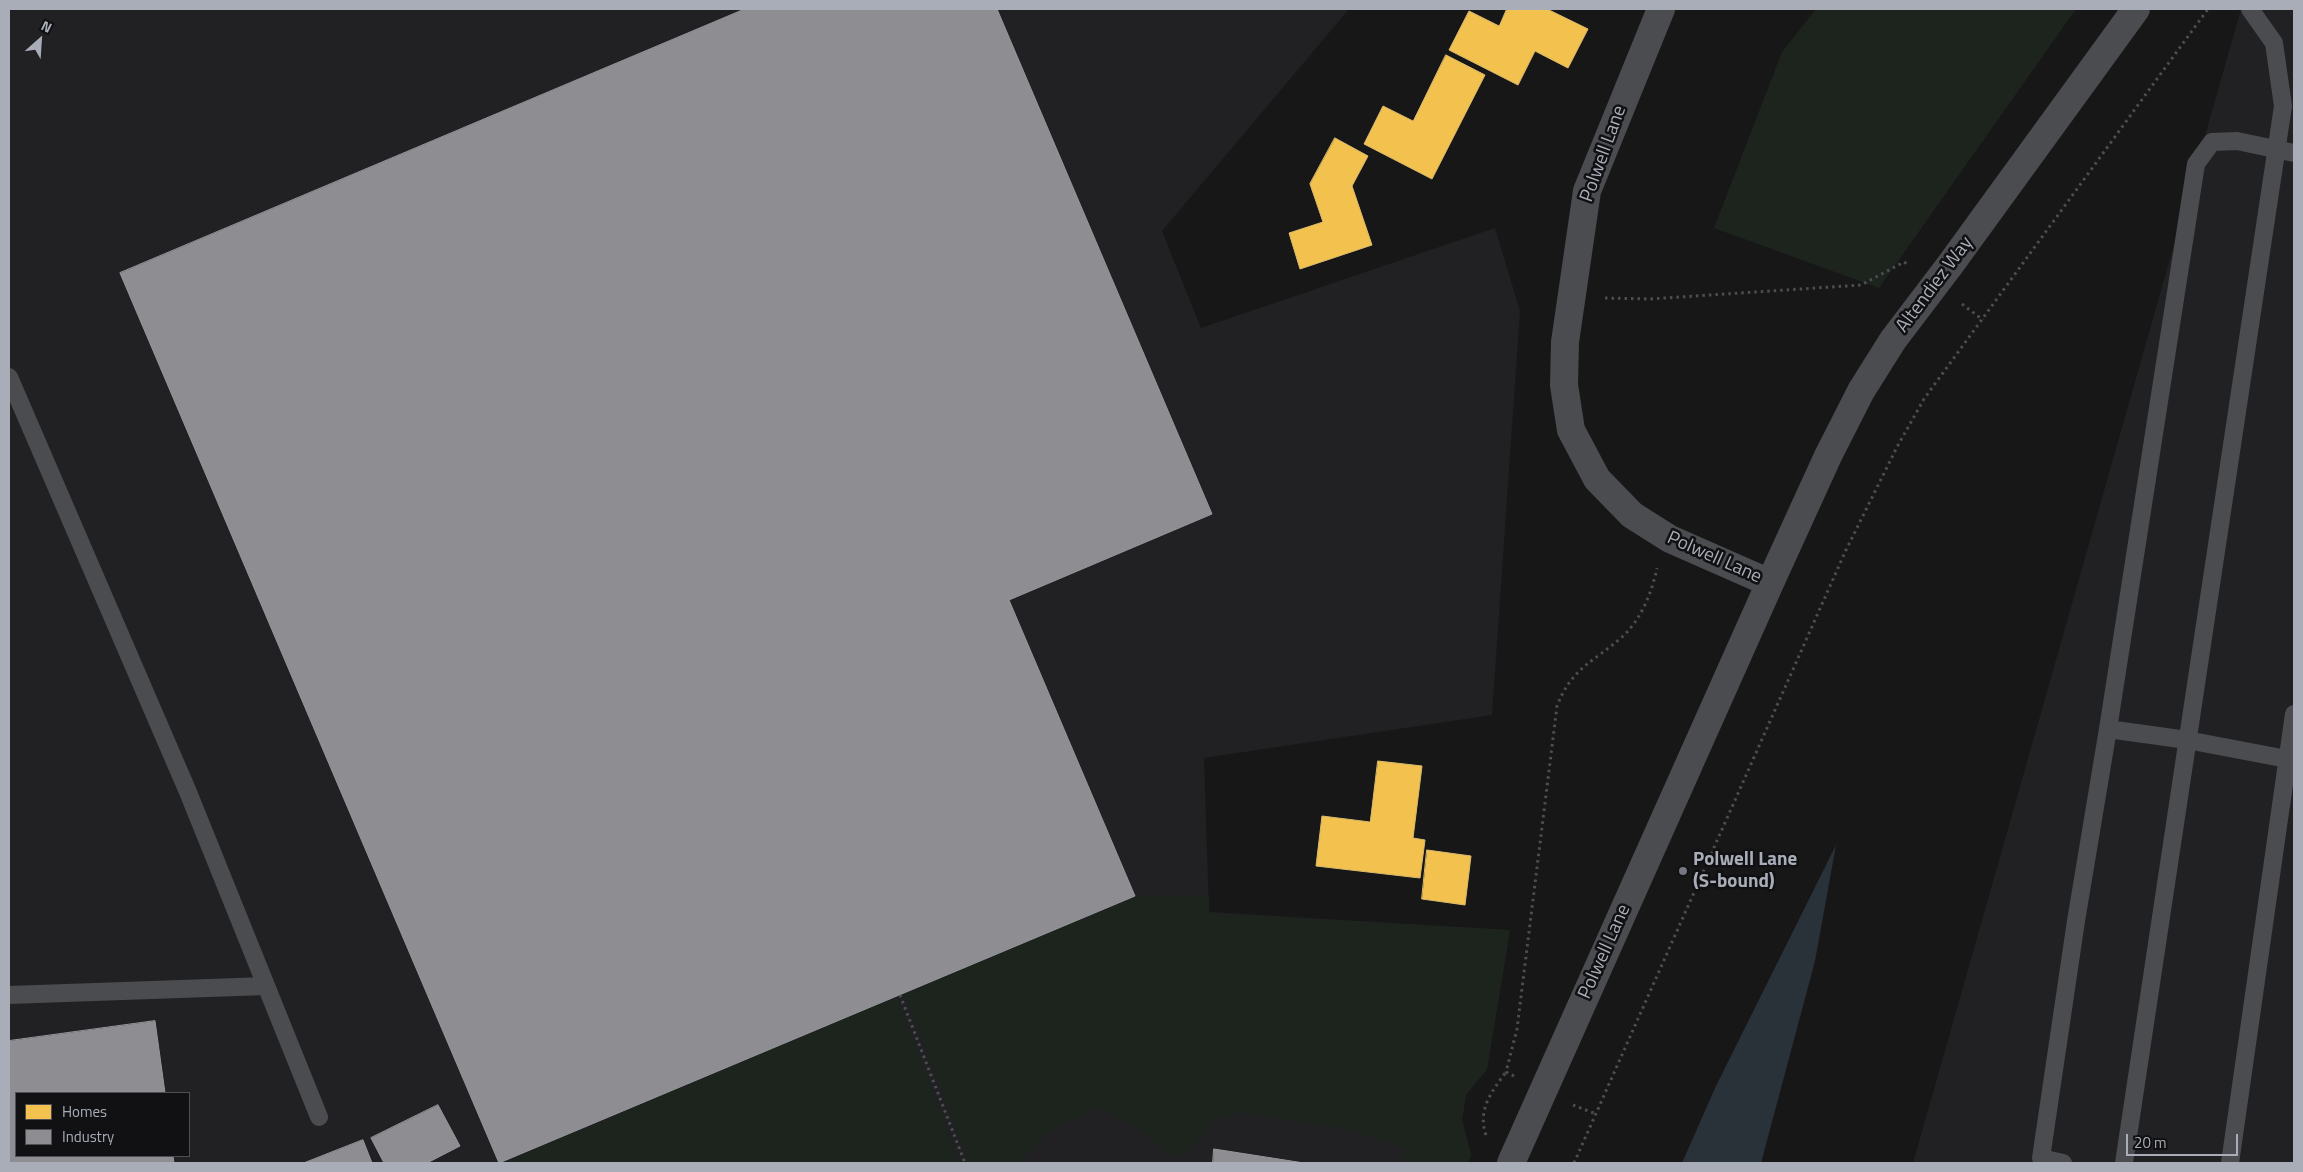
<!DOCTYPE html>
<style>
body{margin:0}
#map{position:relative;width:2303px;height:1172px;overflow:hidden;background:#171717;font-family:"Titillium Web",sans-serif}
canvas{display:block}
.frame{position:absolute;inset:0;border:10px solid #a8adb8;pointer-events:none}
.legend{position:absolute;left:15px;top:1092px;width:175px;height:65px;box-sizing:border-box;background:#111113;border:1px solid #4d4f55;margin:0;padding:6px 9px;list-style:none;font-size:15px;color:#a8adb8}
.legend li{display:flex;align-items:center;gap:10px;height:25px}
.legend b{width:25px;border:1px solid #4d4f55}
.north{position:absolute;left:15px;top:15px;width:50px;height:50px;-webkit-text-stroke:4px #111113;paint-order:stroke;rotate:26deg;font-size:14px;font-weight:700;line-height:20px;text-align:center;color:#a8adb8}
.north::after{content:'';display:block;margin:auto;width:18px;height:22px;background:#a8adb8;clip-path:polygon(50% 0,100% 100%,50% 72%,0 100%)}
.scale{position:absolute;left:2126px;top:1134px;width:112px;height:22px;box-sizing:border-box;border:2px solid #a8adb8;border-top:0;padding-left:6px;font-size:15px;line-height:18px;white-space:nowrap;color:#a8adb8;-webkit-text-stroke:4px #111113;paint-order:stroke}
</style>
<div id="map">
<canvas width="2303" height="1172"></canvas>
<div class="frame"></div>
<ul class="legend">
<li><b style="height:14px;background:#f2c14e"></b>Homes</li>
<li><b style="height:14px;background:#8d8d92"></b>Industry</li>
</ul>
<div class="north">N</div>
<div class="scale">20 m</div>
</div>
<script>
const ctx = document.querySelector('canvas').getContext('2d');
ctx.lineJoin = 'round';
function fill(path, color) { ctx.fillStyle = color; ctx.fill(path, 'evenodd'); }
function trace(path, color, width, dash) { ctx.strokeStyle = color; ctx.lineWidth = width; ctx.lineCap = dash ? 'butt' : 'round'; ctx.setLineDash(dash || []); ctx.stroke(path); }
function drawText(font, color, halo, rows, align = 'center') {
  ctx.font = font + ' "Titillium Web",sans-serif'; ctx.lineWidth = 5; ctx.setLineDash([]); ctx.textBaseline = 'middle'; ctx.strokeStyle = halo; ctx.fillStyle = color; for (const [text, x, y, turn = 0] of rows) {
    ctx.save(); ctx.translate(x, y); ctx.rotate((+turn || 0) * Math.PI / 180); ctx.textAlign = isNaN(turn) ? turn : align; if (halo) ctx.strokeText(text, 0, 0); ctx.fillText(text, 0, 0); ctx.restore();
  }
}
const built = new Path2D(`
 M9,9H1349L1162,231L1201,328L1495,228L1520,311L1492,715L1204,758L1209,912L1510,930L1487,1069L1466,1095L1462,1120L1471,1155L1468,1163H9ZM16,1093H189V1156H16Z
 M2241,9H2294V1163H1913Z`);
const green = new Path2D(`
 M1816,9H2076L1879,288L1714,228L1782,52Z
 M1135,896H1209V913L1510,930L1487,1069L1466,1095L1462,1120L1471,1155L1468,1163H1403L1404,1148L1333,1126L1242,1112L1212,1122L1185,1156L1170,1153L1133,1124L1103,1108L1066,1122L1047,1135L1019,1163H969L904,993Z
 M897,996L960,1163H502Z`);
const water = new Path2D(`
 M1836,845L1815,961L1761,1163H1682L1716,1086Z`);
const homes = new Path2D(`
 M1507,9H1547L1588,29L1568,68L1535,51L1518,85L1449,50L1469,11L1499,26Z
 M1446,55L1485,75L1432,179L1364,144L1383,106L1413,121Z
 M1335,138L1368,156L1352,186L1372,245L1300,269L1289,233L1323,222L1310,184Z
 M1378,761L1422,766L1413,838L1425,840L1420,878L1316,866L1322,816L1370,822Z
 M1427,850L1471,856L1465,905L1422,899Z`);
const industry = new Path2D(`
 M745,9H997L1212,514L1009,600L1135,896L499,1163L120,273Z
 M155,1021L165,1093H16V1156H173L174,1163H9V1041Z
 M438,1105L460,1146L427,1163H384L371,1138Z
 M363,1140L372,1163H304Z
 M1214,1149L1304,1163H1213Z`);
const path = new Path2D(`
 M1605,298L1650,299L1861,285L1904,262L1909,265
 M1962,304L1983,320
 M900,995L965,1163
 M1514,1076L1506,1072L1517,1029L1557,706C1572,667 1594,662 1622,637C1641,620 1652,592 1657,568
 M1573,1105L1596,1114
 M1486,1135C1477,1110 1492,1091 1506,1072
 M1574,1163L1846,550L1897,447L1924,399L2208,9`);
const service = new Path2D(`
 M9,377L188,792L319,1117
 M2108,729L2187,740L2287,759
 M9,995L266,986
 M2063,1163L2041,1158L2076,921L2108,729L2196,164L2212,142L2237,141L2294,153
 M2124,1163L2283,106L2274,43L2250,9
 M2230,1163L2294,714`);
const tertiary = new Path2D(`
 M1661,9L1587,191L1565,342L1564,385L1568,411L1571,430L1597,479L1632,515L1670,539L1770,583
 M1511,1163L1770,583L1828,456L1861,391L1893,340L1950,265L2136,9`);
const markers = [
 [1683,871,5,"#757880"]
];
const streetNames = [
 ["Polwell Lane",1604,154,-70],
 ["Altendiez Way",1935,285,-53],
 ["Polwell Lane",1714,558,24],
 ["Polwell Lane",1605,952,-66]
];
const poiNames = [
 ["Polwell Lane",1693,860],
 ["(S-bound)",1693,882]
];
fill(built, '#212123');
fill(green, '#1d241e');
fill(water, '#2a3239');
fill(homes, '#f2c14e');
trace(homes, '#dcbb6e', 1);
fill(industry, '#8d8d92');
trace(industry, '#95979d', 1);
trace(path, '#4d4e52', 3, [2.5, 4]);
trace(service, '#4b4c50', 18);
trace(tertiary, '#4b4c50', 28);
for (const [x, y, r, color] of markers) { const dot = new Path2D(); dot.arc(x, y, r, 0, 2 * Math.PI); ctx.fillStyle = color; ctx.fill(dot); trace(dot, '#111113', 2); }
drawText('19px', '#a8adb8', '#111113', streetNames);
drawText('bold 19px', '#a8adb8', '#111113', poiNames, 'left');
</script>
